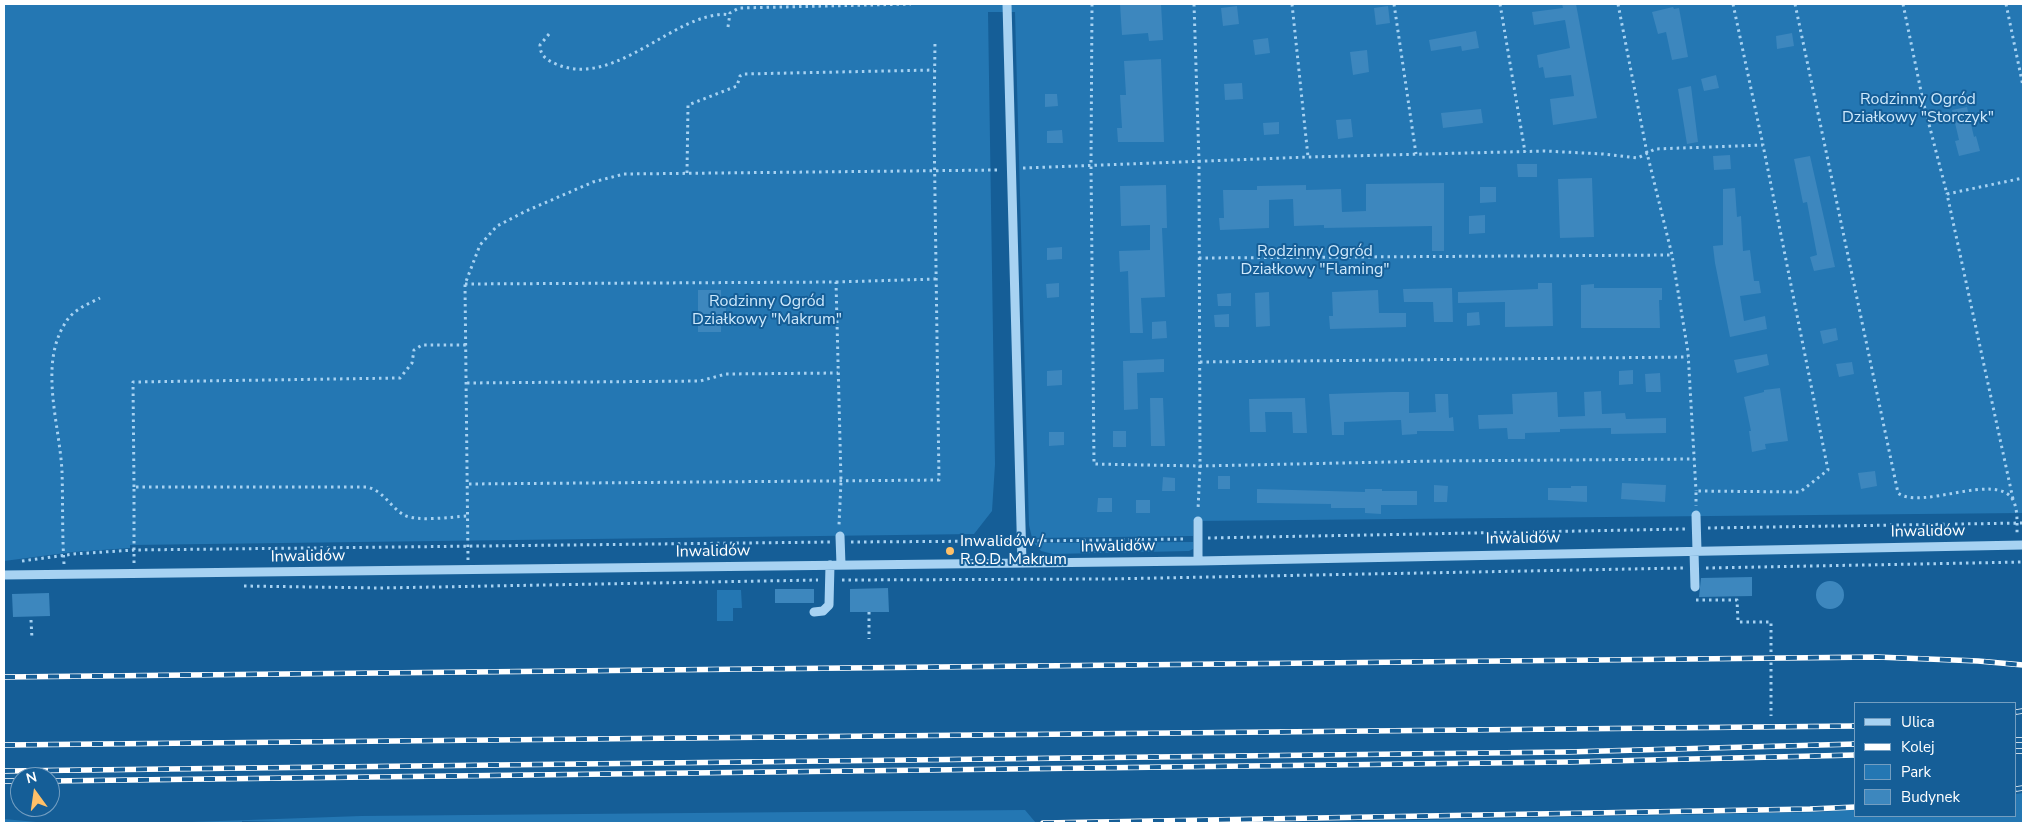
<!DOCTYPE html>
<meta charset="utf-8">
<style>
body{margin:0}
#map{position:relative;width:2027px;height:827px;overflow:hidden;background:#155e97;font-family:"Nunito Sans",sans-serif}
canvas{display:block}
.frame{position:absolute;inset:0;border:5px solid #fff;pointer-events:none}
.legend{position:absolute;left:1854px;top:702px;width:162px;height:115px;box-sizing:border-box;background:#155e97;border:1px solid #739ec1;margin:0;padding:6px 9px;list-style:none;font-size:15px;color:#fff}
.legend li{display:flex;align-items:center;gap:10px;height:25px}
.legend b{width:25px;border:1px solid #739ec1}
.north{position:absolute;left:10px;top:767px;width:50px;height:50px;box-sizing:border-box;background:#155e97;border:1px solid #739ec1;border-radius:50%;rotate:346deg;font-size:14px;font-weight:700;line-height:20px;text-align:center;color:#fff}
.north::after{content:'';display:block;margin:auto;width:18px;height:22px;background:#ffc068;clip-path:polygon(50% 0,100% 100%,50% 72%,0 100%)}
</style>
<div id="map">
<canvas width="2027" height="827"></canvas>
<div class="frame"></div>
<ul class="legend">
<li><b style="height:6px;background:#a7d2f2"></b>Ulica</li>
<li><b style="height:6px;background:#fff"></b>Kolej</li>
<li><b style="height:14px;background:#2477b3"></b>Park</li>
<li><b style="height:14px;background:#3d87be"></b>Budynek</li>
</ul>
<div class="north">N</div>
</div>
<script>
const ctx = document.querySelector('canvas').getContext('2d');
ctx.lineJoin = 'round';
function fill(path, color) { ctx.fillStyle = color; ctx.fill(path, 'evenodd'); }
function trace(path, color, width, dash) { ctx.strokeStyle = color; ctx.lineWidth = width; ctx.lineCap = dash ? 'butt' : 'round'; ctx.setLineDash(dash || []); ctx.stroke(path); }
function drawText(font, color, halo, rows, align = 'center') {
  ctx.font = font + ' "Nunito Sans",sans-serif'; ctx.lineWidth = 4; ctx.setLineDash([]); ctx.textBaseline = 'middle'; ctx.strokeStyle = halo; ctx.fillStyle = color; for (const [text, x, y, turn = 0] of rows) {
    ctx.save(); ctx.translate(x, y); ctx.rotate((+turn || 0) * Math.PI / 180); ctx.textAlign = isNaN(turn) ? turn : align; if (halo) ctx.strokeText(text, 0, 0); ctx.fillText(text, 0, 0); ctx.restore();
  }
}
const green = new Path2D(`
 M4,4H2023V513L1193,521V536L1032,538L1029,525L1015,12H988L995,464L992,511L974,534L130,545V548L73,552L4,561Z
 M1193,542V549L1189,551L1053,554L1041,551L1034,543Z
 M717,590H741L742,608H733V621H717Z
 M2023,793V823H1267L1821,812L1856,809V816H2016V794Z
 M1025,810L1036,823H325L242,821V823H163L361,816Z
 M4,819L47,823H4Z`);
const building = new Path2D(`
 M1120,4H1161L1163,40L1149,41L1148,33L1122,35Z
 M1562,4H1576L1597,118L1553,125L1550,99L1574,96L1571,75L1545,78L1543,67L1539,68L1537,55L1570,48L1565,20L1534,25L1532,12L1563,8Z
 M1237,6L1239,24L1223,26L1221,8Z
 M1388,6L1390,23L1376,25L1374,8Z
 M1673,7L1674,9L1679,8L1688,57L1672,60L1666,32L1658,34L1652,12Z
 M1476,31L1479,48L1462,51L1461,46L1431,51L1429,40Z
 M1792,33L1794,46L1777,49L1776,36Z
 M1268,38L1270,53L1255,55L1253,40Z
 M1367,50L1369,72L1353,75L1350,52Z
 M1161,59L1164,142H1118L1117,128H1122L1120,95H1126L1124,61Z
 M1716,75L1719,88L1704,91L1701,79Z
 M1242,83L1243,99L1225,100L1224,84Z
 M1691,86L1698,142L1687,144L1678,89Z
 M1045,94H1057L1058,106L1045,107Z
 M1967,107L1974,137L1976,136L1980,151L1959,156L1955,141L1959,140L1952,110Z
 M1481,109L1483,123L1443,128L1441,113Z
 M1351,119L1353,137L1338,139L1336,120Z
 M1279,122V134L1264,135L1263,123Z
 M1062,130L1063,143H1047V131Z
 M1730,155L1731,169L1714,170L1713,156Z
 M1810,156L1835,267L1814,271L1810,257L1817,255L1807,202L1803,203L1794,159Z
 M1517,164H1537V177H1518Z
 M1592,178L1594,237L1560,238L1558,179Z
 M1444,183V251H1432V226L1324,228V225L1294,226L1293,199L1269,200V228L1220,230L1219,218H1224L1223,190H1257V186L1306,185V190L1341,189L1342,212L1366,211V184Z
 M1166,185L1167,228H1162L1165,297L1141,298L1143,333H1130L1128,271L1120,272L1119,251L1150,250V225L1121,226L1120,186Z
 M1480,187H1496V202L1480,203Z
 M1735,188L1737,217L1741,216L1743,251L1750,250L1754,281H1759L1761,293L1740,296L1744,321L1765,316L1767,329L1730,337L1715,263L1713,246L1723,245V189Z
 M1485,215V233L1469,234V216Z
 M1062,247V259L1047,260V248Z
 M1059,283V297L1047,298L1046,284Z
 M1538,283H1552L1553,326L1505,327V302L1458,303V292L1538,289Z
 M1594,284V288H1662V300H1659L1660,328H1581V285Z
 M1452,288L1453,322H1434L1433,302H1404L1403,289Z
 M698,290H721V299H726V324H721V332H698Z
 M1378,290L1379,313H1406V327L1330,329L1329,316H1333L1332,292Z
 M1269,292L1270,326L1256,327L1255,293Z
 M1231,293V306H1218L1217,294Z
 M1479,312L1480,325L1467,326V313Z
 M1229,314V327H1215L1214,315Z
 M1166,321L1167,338L1152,339V322Z
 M1836,328L1838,340L1823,344L1820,331Z
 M1767,354L1769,365L1737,373L1734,360Z
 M1164,359V372L1137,373L1138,409L1124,410L1123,361Z
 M1852,362L1854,374L1839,377L1836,364Z
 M1062,370V385L1047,386V371Z
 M1633,370V384L1619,385V371Z
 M1660,373L1661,392H1646L1645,374Z
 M1780,388L1788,441L1765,444L1766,449L1752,452L1749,431H1751L1744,397L1764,392V390Z
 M1601,391L1602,414L1625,413L1626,419L1666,418V433L1611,434V428L1560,429V432L1525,433V439H1508L1507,428L1479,429L1478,415L1513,414L1512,394L1557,392L1558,417L1585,416L1584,392Z
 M1392,392H1409V413L1436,412L1435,394H1448L1449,418L1453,417L1454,431H1417V434L1402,435L1401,420L1344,422V435H1332L1329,394Z
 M1150,398H1163L1165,446H1151Z
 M1305,398L1307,433H1293L1292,412H1265L1266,432H1250L1249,399Z
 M1113,431H1126V447H1113Z
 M1049,432H1064V445L1049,446Z
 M1875,471L1877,486L1861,489L1858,473Z
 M1218,476H1230V489H1218Z
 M1163,477L1175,478V491H1162Z
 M1622,483L1666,485L1665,502L1621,499Z
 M1434,485L1448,486L1447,502H1434Z
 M1571,486H1587V502L1548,500V488H1571Z
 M1257,489L1365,492V489H1382V491H1417V505H1381V514L1365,513V508H1331V504L1257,503Z
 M1098,498H1112V512H1097Z
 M1136,500H1150V513H1136Z
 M1752,577V596L1699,597L1701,578Z
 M1816 595a14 14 0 1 1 28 0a14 14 0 1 1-28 0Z
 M888,588L889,612H850V589Z
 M775,589H814V603H775Z
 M49,593L50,616L13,617L12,594Z`);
const path = new Path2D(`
 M1092,4L1091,165L1094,464L1200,466L1436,461L1695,459
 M1194,4L1199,161L1200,466L1198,510
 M1292,4L1308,157
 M1394,4L1416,154
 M1500,4L1525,152
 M1618,4L1647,153L1672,255L1688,352L1696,491
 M1733,4L1763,145
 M1795,4L1898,493C1921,511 1997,471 2013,500C2018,509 2017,524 2017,535
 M1903,4L1923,101L1947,194
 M2006,4L2023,86
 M728,27L730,13L739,8L911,4
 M549,34L540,45C540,56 547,60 556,64C606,86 658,32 703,18C711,16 721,13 729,15
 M1023,168L1308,157L1545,151L1603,154L1638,158L1655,149L1763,145L1828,470L1800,492L1696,491V506
 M687,173L688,105L737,86L740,76L743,74L934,70
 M1199,258L1672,255
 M836,282L936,279
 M465,284L836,282L841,481L839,525
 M1200,362L1688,357
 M467,383L700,381L726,374L838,373
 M469,484L939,480L934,125L935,41
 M134,487L133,382L400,378L412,363L414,350L422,345H466
 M2013,499L1947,194L2023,178
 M1708,528L2023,523
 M1208,538L1685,529
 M1031,541L1187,539
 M851,542L1010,541
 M468,560L465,284L480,245L497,226L526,211L593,182L624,174L999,170
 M22,561L74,554L134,550L830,542
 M134,563V487H367C384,491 390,507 404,515C418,522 451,517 467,516
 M64,564C62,533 63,502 62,472C60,426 39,367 64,325C72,310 86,305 100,298
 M1706,568L2023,562
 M842,580L1106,579L1683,568
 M244,586L380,588L818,580
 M1696,600H1737L1738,622H1771V716
 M869,612V639
 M31,620L32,639`);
const minor = new Path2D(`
 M1007,4L1022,563
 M1696,515L1697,551
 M1198,521V561
 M840,536L841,565
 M1694,551L1695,587
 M4,575L1198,561L2023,545
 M814,612L823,611L829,605L830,565`);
const rail = new Path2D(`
 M4,677L1877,657L1978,661L2023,665
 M2016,712L2023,711
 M2016,740H2023
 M4,745L1856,726
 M2016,751H2023
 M4,771L1567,752L1856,744
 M4,781H20
 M50,781L1569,762L1856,755
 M2016,789L2023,788
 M1043,823L1810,809L1856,807`);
const markers = [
 [950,551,5,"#ffc068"]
];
const parkNames = [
 ["Rodzinny Ogród",1918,100],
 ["Działkowy \"Storczyk\"",1918,118],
 ["Rodzinny Ogród",1315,252],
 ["Działkowy \"Flaming\"",1315,270],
 ["Rodzinny Ogród",767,302],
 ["Działkowy \"Makrum\"",767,320]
];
const streetNames = [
 ["Inwalidów",1928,532,-1],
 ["Inwalidów",1523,539,-1],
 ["Inwalidów",1118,547,-1],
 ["Inwalidów",713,552,-1],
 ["Inwalidów",308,557,-1]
];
const poiNames = [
 ["Inwalidów /",960,542],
 ["R.O.D. Makrum",960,560]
];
fill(green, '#2477b3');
fill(building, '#3d87be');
trace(path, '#a7d2f2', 3, [2.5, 4]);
trace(minor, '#a7d2f2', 9);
trace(rail, '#fff', 5.5);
trace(rail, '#155e97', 4, [11]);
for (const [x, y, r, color] of markers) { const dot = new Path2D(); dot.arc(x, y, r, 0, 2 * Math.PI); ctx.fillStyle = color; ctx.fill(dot); trace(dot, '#155e97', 2); }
drawText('16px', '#cee9fc', '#155e97', parkNames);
drawText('16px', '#fff', '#155e97', streetNames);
drawText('16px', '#fff', '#155e97', poiNames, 'left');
</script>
